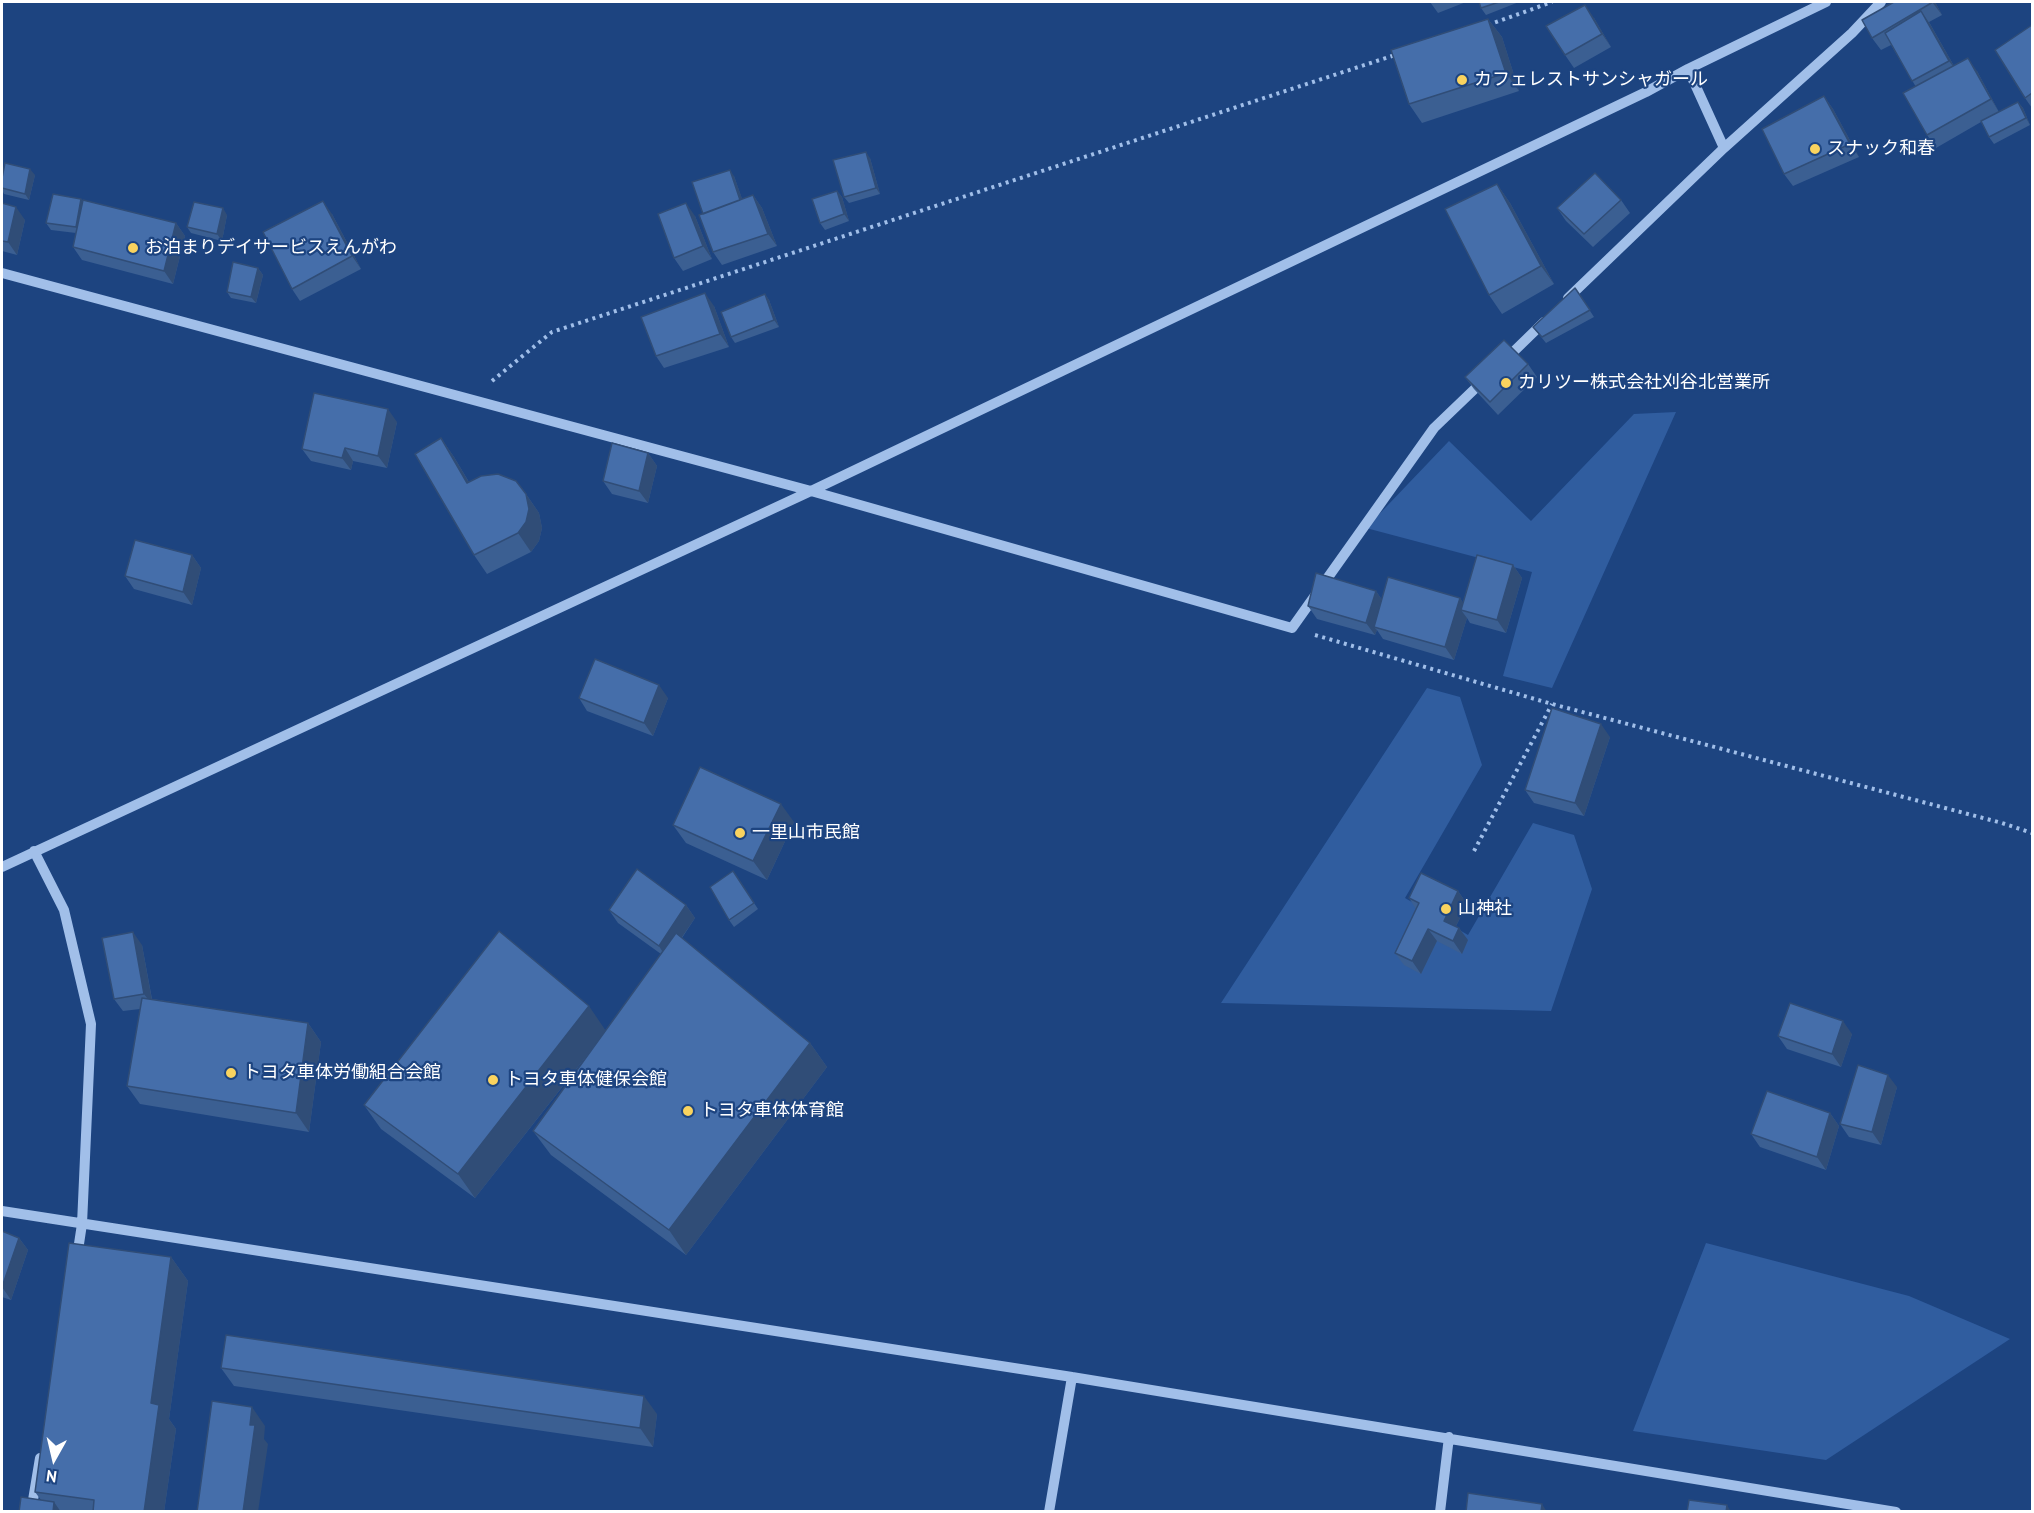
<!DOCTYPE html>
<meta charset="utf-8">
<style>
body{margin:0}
#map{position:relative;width:2034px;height:1513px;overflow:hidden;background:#1d4480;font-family:"PT Sans",sans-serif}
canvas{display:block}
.frame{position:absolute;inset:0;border:3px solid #fff;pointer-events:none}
.north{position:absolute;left:24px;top:1429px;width:60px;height:60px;-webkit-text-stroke:4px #1d4480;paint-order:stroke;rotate:188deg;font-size:16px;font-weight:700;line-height:24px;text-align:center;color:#fff}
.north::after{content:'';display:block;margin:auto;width:21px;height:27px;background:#fff;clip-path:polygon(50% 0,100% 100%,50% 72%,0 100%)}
</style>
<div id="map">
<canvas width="2034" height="1513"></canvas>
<div class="frame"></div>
<div class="north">N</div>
</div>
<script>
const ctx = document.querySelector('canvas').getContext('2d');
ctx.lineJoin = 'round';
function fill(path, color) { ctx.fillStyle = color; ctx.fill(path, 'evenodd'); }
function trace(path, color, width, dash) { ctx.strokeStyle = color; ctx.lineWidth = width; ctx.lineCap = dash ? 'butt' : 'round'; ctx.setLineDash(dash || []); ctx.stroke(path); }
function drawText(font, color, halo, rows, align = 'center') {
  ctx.font = font + ' "PT Sans","Noto Sans JP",sans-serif'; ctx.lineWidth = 4.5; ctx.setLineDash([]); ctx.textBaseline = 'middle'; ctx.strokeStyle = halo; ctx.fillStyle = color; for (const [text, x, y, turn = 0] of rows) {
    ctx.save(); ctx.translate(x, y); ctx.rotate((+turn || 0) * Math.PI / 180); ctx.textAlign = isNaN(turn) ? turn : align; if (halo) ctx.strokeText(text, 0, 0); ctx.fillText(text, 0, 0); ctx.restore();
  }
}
const green = new Path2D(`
 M1676,412L1552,688L1503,676L1532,572L1366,528L1449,441L1531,521L1634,414Z
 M1427,688L1460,697L1482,765L1405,898L1468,935L1533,823L1574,835L1592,889L1551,1011L1221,1003Z
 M1706,1243L1909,1296L2010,1339L1826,1460L1633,1431Z`);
const path = new Path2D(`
 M1488,25L1552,2
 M492,381L552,332L1398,54
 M1315,635L1552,704L2002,823L2032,833
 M1474,851L1552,704`);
const minor = new Path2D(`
 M1688,69L1724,148
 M2,273L811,491L1292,628L1434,428L1484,380
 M1568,298L1724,148L1852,33L1881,2
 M1506,359L1544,322
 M34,851L64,910L91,1024L82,1224L77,1257
 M2,867L811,491L1646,92L1688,69L1826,2
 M2,1211L1072,1377L1896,1512
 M31,1512L40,1458
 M1049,1512L1072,1377
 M1440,1512L1449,1437`);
const wall = new Path2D(`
 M1430,2H1466L1438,13Z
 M1479,2H1519L1486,15L1481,8Z
 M1894,2H1935L1942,15L1929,22L1954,66L1977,71L1999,112L2018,102L2023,108L2030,125L1994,144L1989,137L1981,122L1936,148L1927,135L1916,87L1891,45L1881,50L1872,38Z
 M1594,18L1611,47L1574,68L1565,55Z
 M1488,19L1502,37L1519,91L1422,123L1409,104Z
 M2032,25V108L2025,98Z
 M1824,96L1833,109L1859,157L1793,186L1784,174Z
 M870,158L880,194L849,203L844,197Z
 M35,175L29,200L4,194L2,190V178Z
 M734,176L742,199L753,195L762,208L777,246L722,265L713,252L703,214Z
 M1497,184L1510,203L1554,284L1502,314L1489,295Z
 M837,191L842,197L849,221L825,230L820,223Z
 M81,199L83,201L176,223L185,236L173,284L82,260L73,247L76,233L51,230L46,223Z
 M1621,200L1630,213L1593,247L1566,221L1557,208Z
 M2,203L25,220L17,255L2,251Z
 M332,214L361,269L300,301L292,289Z
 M227,215L222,241L191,233L187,227Z
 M695,216L712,259L683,271L674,258Z
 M258,268L263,275L256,303L231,298L227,292Z
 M1575,288L1594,317L1546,343L1533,327Z
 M765,294L769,300L779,327L735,343L731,337Z
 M714,306L729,347L664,368L656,356Z
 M1528,364L1537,377L1498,415L1474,389L1465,377Z
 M397,422L387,468L353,461L351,470L311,461L302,449Z
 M441,438L454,457L469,482L526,494L539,513L542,528L539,541L531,552L487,574L474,555Z
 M648,453L657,466L648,503L612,494L603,481Z
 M192,555L201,568L192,605L134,589L125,576Z
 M1513,565L1522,578L1506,633L1470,623L1467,618L1454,660L1383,639L1377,630L1375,635L1317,619L1308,606L1376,591L1382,600L1460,598L1463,603Z
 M579,698H668L653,736L587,711Z
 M1610,737L1584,816L1534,803L1525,790Z
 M794,822L767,880L686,843L673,825Z
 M733,871L758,909L734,927L729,920Z
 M1458,891L1467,904L1456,926L1459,928L1468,940L1462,954L1437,941L1421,974L1404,965L1395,953L1416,909L1409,898Z
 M686,905L695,918L682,938L810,1043L827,1067L686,1255L551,1155L533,1131L600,1039L475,1198L381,1129L364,1105L606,1030L661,954L618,923L609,910Z
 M142,945L152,999L308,1023L321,1042L309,1132L140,1104L127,1086L140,1009L123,1011L114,999Z
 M1852,1034L1841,1067L1787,1049L1778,1036Z
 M1897,1087L1881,1145L1849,1137L1840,1124Z
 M1830,1113L1839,1126L1826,1170L1760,1147L1751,1134Z
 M2,1231L19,1238L28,1250L11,1300L2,1297Z
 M171,1257L188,1281L169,1419L176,1429L164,1512H19L41,1500L35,1492Z
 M221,1368L657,1414L653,1447L234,1386Z`);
const shadedWall = new Path2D(`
 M1932,2H1935L1942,15Z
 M1585,5L1594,18L1611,47L1602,34Z
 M1921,11L1930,24L1958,73L1949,61Z
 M1488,19L1502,37L1519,91L1506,73Z
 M1968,58L1977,71L1999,112L1991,99Z
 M1824,96L1833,109L1859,157L1850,144Z
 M2018,102L2023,108L2030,125L2026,118Z
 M866,152L870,158L880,194L876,188Z
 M30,169L35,175L29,200L25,194Z
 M730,170L734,176L745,207L741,201Z
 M1497,184L1510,203L1554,284L1541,266Z
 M837,191L842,197L849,221L844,214Z
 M753,195L762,208L777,246L768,234Z
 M81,199L86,205L81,233L76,227Z
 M323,201L332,214L361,269L352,256Z
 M686,203L695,216L712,259L703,246Z
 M16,207L25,220L17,255L8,242Z
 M223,208L227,215L222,241L217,234Z
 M176,223L185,236L173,284L164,271Z
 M258,268L263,275L256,303L251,297Z
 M705,293L714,306L729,347L720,334Z
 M765,294L769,300L779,327L774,320Z
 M388,409L397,422L387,468L378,456Z
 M441,438L454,457L480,501L467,483Z
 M345,448L353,461L351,470L342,458Z
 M648,453L657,466L648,503L639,491Z
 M526,494L539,513L542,528L539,541L531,552L518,533Z
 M192,555L201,568L192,605L183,592Z
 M1513,565L1522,578L1506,633L1497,620Z
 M1376,591L1384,603L1374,627L1377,630L1375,635L1366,623Z
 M1460,598L1469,611L1461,610L1467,618L1454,660L1445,647Z
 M659,685L668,698L653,736L644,723Z
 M1601,724L1610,737L1584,816L1575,803Z
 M781,804L794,822L767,880L753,861Z
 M1458,891L1467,904L1452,934L1444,921Z
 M686,905L695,918L667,959L659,946Z
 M1459,928L1468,940L1462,954L1453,941Z
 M1428,929L1437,941L1421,974L1412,961Z
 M133,932L142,945L153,1006L144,994Z
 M589,1006L606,1031L475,1198L458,1174Z
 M1843,1021L1852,1034L1841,1067L1832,1054Z
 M308,1023L321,1042L309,1132L296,1113Z
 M810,1043L827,1067L686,1255L669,1230Z
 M1888,1075L1897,1087L1881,1145L1872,1132Z
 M1830,1113L1839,1126L1826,1170L1817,1157Z
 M19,1238L28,1250L11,1300L2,1287Z
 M171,1257L188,1281L169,1419L176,1429L164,1512H144L151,1403Z
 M644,1396L657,1414L653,1447L640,1428Z
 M252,1407L265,1426L264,1439L268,1444L258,1512H243L250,1425Z
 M54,1502L61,1512H53Z
 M1542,1504L1547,1512H1541Z
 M1727,1505L1731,1512H1726Z`);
const building = new Path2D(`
 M1479,2H1499L1481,8Z
 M1894,2H1933L1872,38L1862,20Z
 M1585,5L1602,34L1565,55L1546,26Z
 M1921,11L1949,61L1912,81L1885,33Z
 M1488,19L1506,73L1409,104L1391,50Z
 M2032,25V93L2025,98L1995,50Z
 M1968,58L1991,99L1927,135L1903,93Z
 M1824,96L1850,144L1784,174L1762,129Z
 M2018,102L2026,118L1989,137L1981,121Z
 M866,152L876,188L844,197L833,160Z
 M5,163L30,169L25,194L2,188V178Z
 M730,170L740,200L703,214L692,182Z
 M1595,173L1621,200L1584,234L1557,208Z
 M1497,184L1541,266L1489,295L1445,209Z
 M837,191L844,214L820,223L812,199Z
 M53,194L81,199L76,227L46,223Z
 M753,195L768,234L713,252L699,215Z
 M83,200L176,223L164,271L73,247Z
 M323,201L352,256L292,289L263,232Z
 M194,202L223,208L217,234L187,227Z
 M2,203L16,207L8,242L2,241Z
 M686,203L703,246L674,258L658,214Z
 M233,262L258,268L251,297L227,292Z
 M1575,288L1590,310L1542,337L1533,327Z
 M705,293L720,334L656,356L641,317Z
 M765,294L774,320L731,337L721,312Z
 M1504,340L1528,364L1490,402L1465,377Z
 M314,393L388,409L378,456L345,448L342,458L302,449Z
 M441,438L467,483L481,476L498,474L516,481L526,494L529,509L526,522L518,533L474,555L415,454Z
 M612,443L648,453L639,491L603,481Z
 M135,540L192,555L183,592L125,576Z
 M1477,555L1513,565L1497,620L1461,610Z
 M1316,573L1376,591L1366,623L1308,606Z
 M1388,577L1460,598L1445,647L1374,627Z
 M595,659L659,685L644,723L579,698Z
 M1552,708L1601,724L1575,803L1525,790Z
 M700,767L781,804L753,861L673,825Z
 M637,869L686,905L659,946L609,910Z
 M733,871L754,903L729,920L710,887Z
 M1421,873L1458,891L1444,921L1459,928L1453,941L1428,929L1412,961L1395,953L1419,903L1409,898Z
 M499,931L589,1006L458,1174L364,1105Z
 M133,932L144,994L114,999L102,938Z
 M676,933L810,1043L669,1230L533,1131Z
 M142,998L308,1023L296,1113L127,1086Z
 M1790,1003L1843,1021L1832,1054L1778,1036Z
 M1858,1065L1888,1075L1872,1132L1840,1124Z
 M1767,1091L1830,1113L1817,1157L1751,1134Z
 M2,1231L19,1238L2,1287Z
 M69,1243L171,1257L151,1403L159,1405L144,1512H93L94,1500L35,1492Z
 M226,1335L644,1396L640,1428L221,1368Z
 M212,1401L252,1407L250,1425H255L243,1512H197Z
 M1468,1493L1542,1504L1541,1512H1466Z
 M21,1497L54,1502L53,1512H19Z
 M1689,1500L1727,1505L1726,1512H1687Z`);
const markers = [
 [1462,80,6,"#f9d35f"],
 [1815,149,6,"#f9d35f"],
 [133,248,6,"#f9d35f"],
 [1506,383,6,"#f9d35f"],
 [740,833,6,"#f9d35f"],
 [1446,909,6,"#f9d35f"],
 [231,1073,6,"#f9d35f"],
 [493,1080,6,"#f9d35f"],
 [688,1111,6,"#f9d35f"]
];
const poiNames = [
 ["カフェレストサンシャガール",1474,80],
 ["スナック和春",1827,149],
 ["お泊まりデイサービスえんがわ",145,248],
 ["カリツー株式会社刈谷北営業所",1518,383],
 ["一里山市民館",752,833],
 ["山神社",1458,909],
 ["トヨタ車体労働組合会館",243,1073],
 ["トヨタ車体健保会館",505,1080],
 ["トヨタ車体体育館",700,1111]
];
fill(green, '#305d9f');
trace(path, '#a1bfe9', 4, [3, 4.5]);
trace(minor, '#a1bfe9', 10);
fill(wall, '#3b5f92');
fill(shadedWall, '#304d77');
fill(building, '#456eaa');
trace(building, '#304d77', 1.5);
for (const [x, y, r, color] of markers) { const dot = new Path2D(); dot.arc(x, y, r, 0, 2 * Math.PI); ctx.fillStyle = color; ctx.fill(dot); trace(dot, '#1d4480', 2); }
drawText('18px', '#fff', '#1d4480', poiNames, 'left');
</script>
